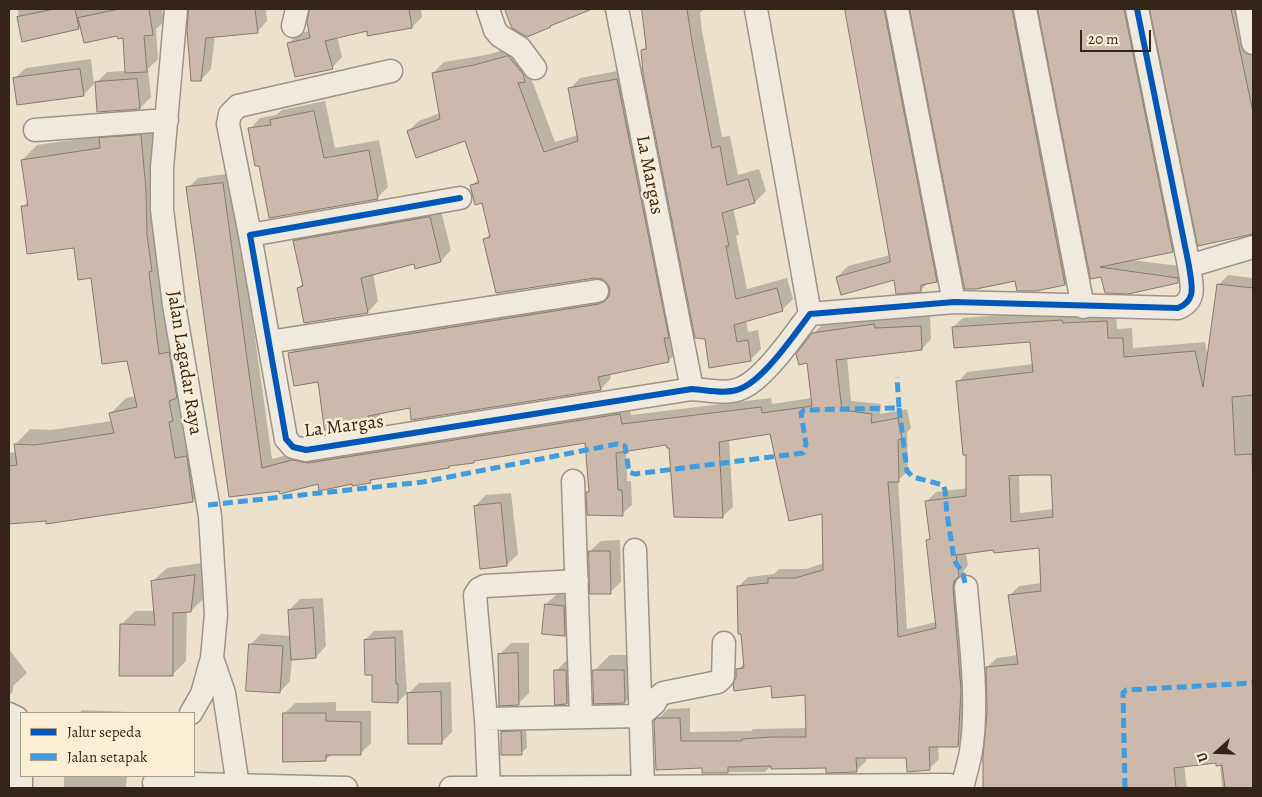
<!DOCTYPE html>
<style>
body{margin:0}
#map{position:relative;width:1262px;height:797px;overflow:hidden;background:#ece1cb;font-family:Alegreya,serif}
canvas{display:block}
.frame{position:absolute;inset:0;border:10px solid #362419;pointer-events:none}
.legend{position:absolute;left:20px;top:712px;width:175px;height:65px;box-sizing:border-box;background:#fbeed5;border:1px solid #ac9d8a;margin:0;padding:6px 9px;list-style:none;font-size:15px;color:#362419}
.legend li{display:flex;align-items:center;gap:10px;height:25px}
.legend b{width:25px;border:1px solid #ac9d8a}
.north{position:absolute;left:1192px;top:727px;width:50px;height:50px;-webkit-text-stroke:4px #fbeed5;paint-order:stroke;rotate:250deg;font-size:14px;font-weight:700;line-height:20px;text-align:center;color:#362419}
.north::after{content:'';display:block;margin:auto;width:18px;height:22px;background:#362419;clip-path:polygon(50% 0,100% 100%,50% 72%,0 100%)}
.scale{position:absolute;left:1080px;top:30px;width:71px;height:22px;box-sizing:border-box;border:2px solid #362419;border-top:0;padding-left:6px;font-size:15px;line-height:18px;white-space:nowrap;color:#362419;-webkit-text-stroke:4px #fbeed5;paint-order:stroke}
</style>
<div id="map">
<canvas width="1262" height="797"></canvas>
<div class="frame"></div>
<ul class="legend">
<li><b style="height:6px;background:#0057b8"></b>Jalur sepeda</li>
<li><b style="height:6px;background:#3e9cdf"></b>Jalan setapak</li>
</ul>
<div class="north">U</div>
<div class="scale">20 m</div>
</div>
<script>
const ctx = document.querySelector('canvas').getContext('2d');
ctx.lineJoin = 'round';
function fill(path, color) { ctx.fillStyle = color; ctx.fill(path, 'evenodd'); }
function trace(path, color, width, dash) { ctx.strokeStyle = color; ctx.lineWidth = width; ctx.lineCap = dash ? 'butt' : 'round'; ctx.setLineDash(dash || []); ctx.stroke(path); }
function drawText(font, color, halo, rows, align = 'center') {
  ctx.font = font + ' Alegreya,serif'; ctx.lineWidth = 5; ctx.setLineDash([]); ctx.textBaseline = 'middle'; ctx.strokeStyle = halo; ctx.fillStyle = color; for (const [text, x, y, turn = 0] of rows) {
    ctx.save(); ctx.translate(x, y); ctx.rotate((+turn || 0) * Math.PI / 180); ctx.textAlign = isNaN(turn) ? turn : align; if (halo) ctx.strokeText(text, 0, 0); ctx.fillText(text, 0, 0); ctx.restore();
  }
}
const shadow = new Path2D(`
 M18,9H162L164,22L156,29L158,59L148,69L151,97L140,108L96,83L107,72L126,71L125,37L81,25L78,28L19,21Z
 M190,9H266L267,21L257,32L215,36L211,69L201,80L189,30Z
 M310,9H421L422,17L412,27L368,29L337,36L342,57L332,68L289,43L299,33L310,31L309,22Z
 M506,9H591L553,23L550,26L513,27Z
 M643,9H704L700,13L702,31L722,137L730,136L738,175L759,169L766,191L755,202L733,208L739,234L736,236L747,289L787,278L793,299L782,310L746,320L748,332L758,330L761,349L750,360L706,337L642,50L647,46Z
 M846,9H896L947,270L936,281L929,282L921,290L896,278L837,277L848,266L890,255Z
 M912,9H1024L1076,273L1065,284L1016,280L966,288Z
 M1040,9H1136L1183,240L1172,250L1131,260L1188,267V271L1178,282L1102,276L1092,278Z
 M1152,9H1246L1253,40V233L1199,245Z
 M519,46L555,142L578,135L570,89L580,78L628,69L679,351L668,361L610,373L611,378L601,389L411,407L380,413V415L370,425L290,354L301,343L611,294V288L608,282L602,277L484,240L490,234L482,202L471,186L479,179L466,139L408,131L419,121L440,113L433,73L444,62L486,55Z
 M91,59L94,84L83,95L15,78L26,68Z
 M325,101L335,148L379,140L388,187L377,198L260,164L250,129L260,118L276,115L282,110Z
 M155,121L207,486L192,501L9,523V453L16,452L15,445L30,429L51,430L112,421L111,413L126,398L136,396L128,360L93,277L75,247L22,207L29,201L22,160L37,145L105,135Z
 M232,173L272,459L302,451L629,405L631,415L771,398L772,404L812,398L813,334L823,324L884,315V319L930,316L931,339L922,349L847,357L851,401L881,404L880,414L907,409L911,428L907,432L908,471L898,480L907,629L936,622L928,540L931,537L927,501L936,492L968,488L967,454L958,382L967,372L1033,364L1031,341L953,327L963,318L1072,310L1116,312L1117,329L1132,328L1133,348L1205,342L1208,357L1218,285L1228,275L1253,278V788H1222L1220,764L1217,762L1184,765L1187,788H984V757L989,712L987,667L997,658L1018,655L1009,596L1019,586L1042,583L1040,546L966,553L968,565L964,570L962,578L967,736L958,746H938L939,759L929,769L907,757H866V761L856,771L827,767L769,768L765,772H703V767L655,722L668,709L690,708V732L751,731L753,729L807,728L806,693L772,684L738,670L745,662L738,587L748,577L774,574L779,569H806L824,563L823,513L771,432L729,439L733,507L723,516L667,444L626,450L627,481H631L632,505L622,514L588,492L590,490L587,441L476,460L473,462L451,465L449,467L374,478L370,482L319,483L230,496L188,188L198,178ZM1052,473L1054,509L1020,513L1019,474Z
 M440,207L451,250L441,261L415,262L373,273L378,301L368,312L298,288L303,283L294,241L305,230Z
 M511,493L518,554L507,565L475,506L486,495Z
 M620,540L621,582L610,592L590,551L601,541Z
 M209,562L205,597L191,611H187L186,661L172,675L121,625L135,611H155L152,582L167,568Z
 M557,594L574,595L575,624L565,634L546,604Z
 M323,598L326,646L316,657L292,658L290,681L280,692L250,645L261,634L291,636L289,610L300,599Z
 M403,630L407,693L398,702L374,674L365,640L374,631Z
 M511,643H529V693L518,704L500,654Z
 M9,649L27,673L13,686V691L9,696Z
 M610,655H640L641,686L625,702L594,671Z
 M567,660H577L578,692L567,703L556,671Z
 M451,682L452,732L442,742L408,694L419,683Z
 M336,702V711H371V743L360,754H332L325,760L284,714L295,703Z
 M82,710L128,712V713H79Z
 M9,712L13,774L9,778V788Z
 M507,727H526L527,748L521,753L502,732Z
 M64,776H127L126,787L64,788Z`);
const building = new Path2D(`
 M55,9H75L79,29L22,42L17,17Z
 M120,9H149L153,35L144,36L147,72L125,73L123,38L118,39L117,36L84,43L78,18Z
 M189,9H255L258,33L206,38L201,81H191L187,30Z
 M310,9H409L412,28L367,36V31L325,41L333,69L295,77L287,43L310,38L307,22Z
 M505,9H590V10L550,26L551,27L527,37L512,28Z
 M642,9H687L692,42L712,148L720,146L727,185L748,179L755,203L722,213L729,246H726L736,299L777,288L783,311L734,325L737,342L748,340L751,361L709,368L705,339L695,338L643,74L641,50L646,49Z
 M845,9H884L937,282L921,285V292L896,294L894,280L841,295L836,277L890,262Z
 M910,9H1012L1065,285L1036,291H1017L1015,281L976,289H965Z
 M1038,9H1124L1173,252L1100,267L1178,278V283L1128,294L1105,293L1101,277L1091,279Z
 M1150,9H1231L1253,112V234L1198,246Z
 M508,56L523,74L525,82L518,83L544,152L578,141L568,88L617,79L669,338H664L669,362L598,377L601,390L411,420L410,408L368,416L370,427L325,434L318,382L294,386L288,353L599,304L605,301L609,296L610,289L607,283L602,279L595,278L496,293L483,239L490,237L482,203L475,205L470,185L479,183L465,141L416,158L407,131L440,119L432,73L474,65Z
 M80,69L84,96L17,105L13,78Z
 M137,79L140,109L97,112L95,82Z
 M314,111L324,158L369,150L378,199L269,218L259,166H255L248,128L271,125L270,120Z
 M141,135L146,190L147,235L152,271L149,272L159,354L169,352L177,398L169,401L173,421L169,422L175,458L187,456L193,502L46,524V521L9,524V466L17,465L14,444L35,445L114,433L109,413L137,407L127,361L102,364L91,278L78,280L74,248L27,254L21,206H28L21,160L100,148L99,138Z
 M223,183L262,468L292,460L308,463L620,414L622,424L761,407L762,413L812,406L807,363L799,365L796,354L812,333L874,324L875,328L921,326L922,350L836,360L842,410L872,414L871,423L898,418L902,439L898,440L899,482H888L894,558L898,637L936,628L926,540L930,539L925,501L966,496V455H963L956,381L1033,372L1030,342L954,348L952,327L1062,320L1063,323L1107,321L1108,338H1123L1124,357L1195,351L1203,387L1217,284L1253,288V395L1232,397L1235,455L1252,454L1253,486V788H1225L1222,765L1216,766V763L1174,768L1176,788H983V757L987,712L986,667L1018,664L1008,595L1041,591L1039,548L994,553L993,550L956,555L959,576L954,581L953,588L961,690L958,747H929L930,770L907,772L906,758H856L857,772L826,773V768L771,769V766L728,767V773H702V768L656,770L654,721L657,718H680L681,741H742V739L771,737H806L805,695L772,698L771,686L734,691L733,684L736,677V669L744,668L741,634H738L737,586L768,583V578H795L823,570L822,514L789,521L770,434L719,442L723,518L674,517L669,448H667L666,445L616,453L618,490H622L623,516L587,515L586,492H589L585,443L474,461V463L449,466V468L370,480L371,483L352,486V484L319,491L318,484L280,494L279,491L229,497L186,187ZM1030,475H1051L1053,517L1011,522L1009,476Z
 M430,217L441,262L415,269L414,264L361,278L368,313L304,323L297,288L303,286L293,241Z
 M501,503L507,566L480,569L474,506Z
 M589,551H610L611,594H590Z
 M195,575L191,612L173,613V676H119L120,624L155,625L151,581Z
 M545,604L564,606L565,636L542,634Z
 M313,608L316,658L291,660L288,610Z
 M395,638L396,684H398V703L372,702V675H365L364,640Z
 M249,644L283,646L280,693L246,691Z
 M518,653L519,705L499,706L498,654Z
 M554,670H566L567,704L555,705Z
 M593,670H624L625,703L594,704Z
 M441,692L442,744H408L407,693Z
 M283,713H326V721L361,722V755H326V761L283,762Z
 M521,731L522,755H501V732Z`);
const street = new Path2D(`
 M176,9L162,168V210L174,305L210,516L216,614L212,658L202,694L191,713
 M488,9L495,30L500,36L520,48L535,68
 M617,9L692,389
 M756,9L810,314
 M897,9L954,302
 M1025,9L1083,307
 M1247,9L1253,43
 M293,26L297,9
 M35,130L167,120
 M460,198L250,235L286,439L293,447L306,450L692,389C708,390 727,395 742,388C765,378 794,335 810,314L954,302L1178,308C1198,300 1191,283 1189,266L1137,9
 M250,235L228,124L230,114L238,106L391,71
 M1189,266L1253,247
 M269,342L597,291
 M573,481L581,716
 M635,550L643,787
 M212,658L224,693L238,786
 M9,714L17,718L21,733V788
 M486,719L640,716L654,704L658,697L663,693L718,682L723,677L724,643
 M154,783L346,788
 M451,788L949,785L955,788
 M489,788L486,719L475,595L479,589L485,586L577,581
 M962,788C965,776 969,763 971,751C979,700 970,638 966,587`);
const quiet = new Path2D(`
 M899,408L907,471L913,477L943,485L945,490L947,514L954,559L957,565L962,570L966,587
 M208,505L423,482L617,444L625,446L629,472L635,474L803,453L806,444L801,413L804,410L899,408L897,377
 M1125,788L1123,693L1126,690L1253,683`);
const cycleway = new Path2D(`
 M460,198L250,235L286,439L293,447L306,450L692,389C708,390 727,395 742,388C765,378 794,335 810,314L954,302L1178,308C1198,300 1191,283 1189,266L1137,9`);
const streetNames = [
 ["La Margas",649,175,79],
 ["Jalan Lagadar Raya",184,363,81],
 ["La Margas",344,427,-7]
];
fill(shadow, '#0003');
fill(building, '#ccb9ac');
trace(building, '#837a6e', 1);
trace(street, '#9c9386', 25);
trace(street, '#efe9de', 22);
trace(quiet, '#3e9cdf', 5, [10, 5]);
trace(cycleway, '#0057b8', 6);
drawText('19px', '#362419', '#fbeed5', streetNames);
</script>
